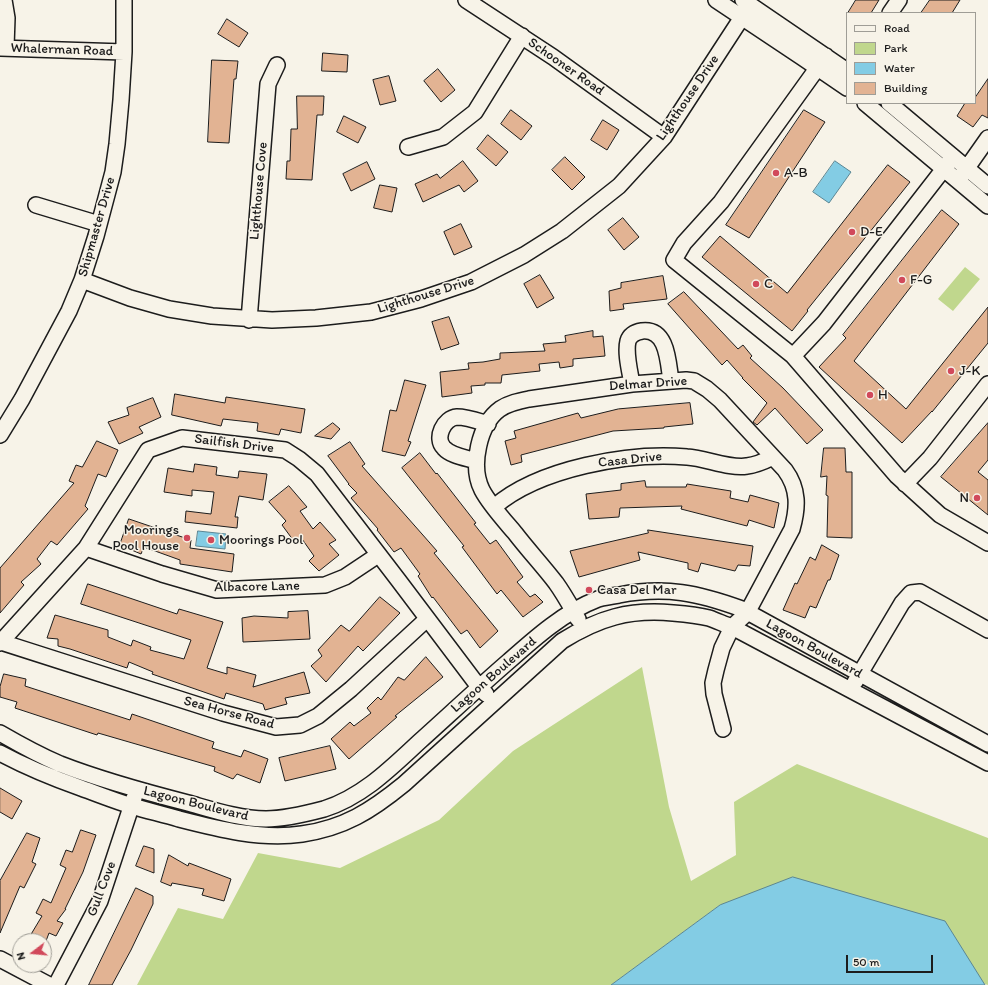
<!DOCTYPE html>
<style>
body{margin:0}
#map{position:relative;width:988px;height:985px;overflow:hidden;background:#f7f3e8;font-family:Itim,sans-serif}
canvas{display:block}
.legend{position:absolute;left:846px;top:12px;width:130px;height:92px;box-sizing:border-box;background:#f7f3e8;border:1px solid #9f9d96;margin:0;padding:5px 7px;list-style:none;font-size:12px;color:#1c1c1c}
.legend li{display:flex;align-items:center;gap:8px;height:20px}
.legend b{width:20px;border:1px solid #9f9d96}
.north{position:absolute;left:12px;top:933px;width:40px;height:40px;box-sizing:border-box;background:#f7f3e8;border:1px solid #9f9d96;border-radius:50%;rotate:254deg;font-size:11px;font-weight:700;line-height:16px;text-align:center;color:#1c1c1c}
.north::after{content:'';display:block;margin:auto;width:14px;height:18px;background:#d1495b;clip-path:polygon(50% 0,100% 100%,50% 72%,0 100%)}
.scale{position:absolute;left:846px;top:955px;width:87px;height:18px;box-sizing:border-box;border:2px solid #1c1c1c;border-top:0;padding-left:5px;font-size:12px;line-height:14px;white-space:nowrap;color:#1c1c1c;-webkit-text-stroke:3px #f7f3e8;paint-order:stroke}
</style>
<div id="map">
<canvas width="988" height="985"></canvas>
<ul class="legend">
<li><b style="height:5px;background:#f7f3e8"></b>Road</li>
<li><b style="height:11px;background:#c0d78d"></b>Park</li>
<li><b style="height:11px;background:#83cce4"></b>Water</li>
<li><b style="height:11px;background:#e2b393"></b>Building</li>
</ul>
<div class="north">N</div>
<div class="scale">50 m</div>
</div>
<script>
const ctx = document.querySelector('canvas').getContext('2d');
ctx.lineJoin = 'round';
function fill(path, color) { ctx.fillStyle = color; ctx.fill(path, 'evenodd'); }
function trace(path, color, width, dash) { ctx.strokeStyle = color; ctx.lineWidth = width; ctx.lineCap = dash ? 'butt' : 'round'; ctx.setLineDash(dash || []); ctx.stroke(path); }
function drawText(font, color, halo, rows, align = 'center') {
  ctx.font = font + ' Itim,sans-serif'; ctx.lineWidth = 3; ctx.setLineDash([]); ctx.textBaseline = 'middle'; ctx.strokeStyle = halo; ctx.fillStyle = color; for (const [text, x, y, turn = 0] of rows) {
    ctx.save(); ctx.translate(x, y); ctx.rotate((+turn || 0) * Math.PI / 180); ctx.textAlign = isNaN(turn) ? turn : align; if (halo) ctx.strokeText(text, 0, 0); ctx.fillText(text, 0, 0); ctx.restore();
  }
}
const green = new Path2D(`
 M965,267L980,279L953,311L938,299Z
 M642,667L669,807L691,881L736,855L734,802L797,764L988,838V985L720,905L611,985H137L178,908L223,919L258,853L340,868L439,820L513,751Z`);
const water = new Path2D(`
 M835,161L851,172L829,203L813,192Z
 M198,531L226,534L225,549L196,546Z
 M793,877L945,921L985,985H611L720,905Z`);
const building = new Path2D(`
 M856,0H879L871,13H848Z
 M930,0H960L952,13H921Z
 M227,19L248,33L239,47L218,34Z
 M323,53L348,55L347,72L322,71Z
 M212,60L238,61L236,79H234L229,143L208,142Z
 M438,69L455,90L441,102L424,81Z
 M389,76L396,101L380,105L373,80Z
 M988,79V118L982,115L973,127L957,116L965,103H975V98Z
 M297,96H324L323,115H317L312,180L286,179L287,161H290L291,129H297Z
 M511,110L532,126L521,140L501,124Z
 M804,110L825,122L749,238L726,225Z
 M344,116L366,127L358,143L337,132Z
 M603,120L619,130L607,150L591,140Z
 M488,135L508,152L496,166L477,149Z
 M565,157L585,177L572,190L552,170Z
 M463,161L478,181L464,192L459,185L423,202L415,184L437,174L440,178Z
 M367,162L375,179L351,191L343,174Z
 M888,165L910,182L807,310L808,311L792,331L702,257L720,236L787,293Z
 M380,185L397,188L392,212L374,208Z
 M942,210L959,224L854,361L906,409L988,307V343L932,412V411L902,443L819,367L846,338L843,335Z
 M623,218L639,237L624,250L608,230Z
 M461,224L472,247L454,255L444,232Z
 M540,275L554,298L537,308L524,284Z
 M663,276L667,299L623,304L624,309L610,311L609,291L621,288V283Z
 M684,292L738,349L743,345L752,356L750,358L783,388L823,430L807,444L775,408L757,425L753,422L767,403L742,378H743L727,360L722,365L668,304Z
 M449,317L459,344L441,350L432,322Z
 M593,331V337L603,336L605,356L573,359V366L560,368L559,362L539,364L540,371L502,375L501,383H485V385L471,386L472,393L442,397L440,372L469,369L468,363L483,362L500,359V353L545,351L543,344L566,342L565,336Z
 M405,380L426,385L408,441L411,442L405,456L382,451L390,410L396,411Z
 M175,394L225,403L226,397L305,409L301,433L281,429L279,435L257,431L258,423L223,419L221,426L172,415Z
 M153,398L161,417L139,427L143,433L119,444L108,422L129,415L127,408Z
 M690,403L693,424L664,427V428L613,431L521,455L522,462L511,465L505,441L516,438L514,431L578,413L581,418L618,409Z
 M333,423L340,429L331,439L315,436Z
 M988,423V460L978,472L988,480V515L941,477Z
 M97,441L118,450L106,477L98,474L85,506L88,509L57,545L51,541L37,559L41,564L21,582L24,585L0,613V568L74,483L69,481L76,465L82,467Z
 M350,442L365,464L362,466L437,551L434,553L498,631L480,648L467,630L461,634L433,597L432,598L418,576L420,574L401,548L394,552L377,530L378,529L351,498L357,493L348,484H349L328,456Z
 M824,448H845L846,472H852V538L827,537L828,496L826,495L827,476L821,477Z
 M420,453L436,474L437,473L476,523L474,524L490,544L496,540L523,577L517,582L530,597L535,594L543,602L523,617L501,590L497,594L462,547L464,546L402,468Z
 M195,464L217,467L216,475L238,478L239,471L267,474L263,500L239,496L235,517H238L237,528L185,522L186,511L211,514L214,492L192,490V496L164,492L168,468L193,472Z
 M645,481L646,487H686L687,484L731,491L730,498L748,502L750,495L779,503L774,528L749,520L747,526L681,509L682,506L620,508L619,517L589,519L586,494L621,490V484Z
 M289,486L307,507L300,511L313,529L320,522L336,540L329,544L339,555L319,571L309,561L314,556L302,539L296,544L282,525L286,521L269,502Z
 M129,519L191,540L190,548L234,554L232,572L180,564V560L144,547L141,554L120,545Z
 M648,530L753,546L750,566L738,565L735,571L701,563L698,572L688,569V563L638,552L640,560L579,577L570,551L648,533Z
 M822,545L839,555L830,580H828L816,608L810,606L805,618L783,610L795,583L797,584L810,557L815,560Z
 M88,584L177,614L179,609L223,622L207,668L227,674V667L256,675L253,687L304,672L310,693L285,698L287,704L265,710L263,704L226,693L224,699L152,674L153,672L129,662L127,668L70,649L58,646V639L47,638L55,615L108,630V637L131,646L133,640L151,647L150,650L184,659L191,640L81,604Z
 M380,597L400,613L363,651L358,646L326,682L311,666L322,656L318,650L341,625L349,631Z
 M308,611L310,639L243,642L242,618L254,616L288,618V612Z
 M426,657L443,677L395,716L397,717L349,759L331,739L350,722L354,726L371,713L367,708L378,697L381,700L398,677L404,680Z
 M4,674L26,679L25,686L130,720L132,714L214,742L212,748L241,757L244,750L268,759L260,783L237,774L233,779L214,771L215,767L98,733L97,735L15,708L17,702L0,697V687Z
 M330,746L336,769L285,781L279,758Z
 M0,788L22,801L12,819L0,812Z
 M81,830L96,835L83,872L65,909H66L57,921L63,923L56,936L49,933L46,941H27L42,916L36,913L43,899L51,903L66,868L60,865L66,850L72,852Z
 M27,833L40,838L32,862L36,864L24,888L20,886L0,933V881Z
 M144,846L154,849V873L136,866Z
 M169,855L188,866L189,863L231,879L224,901L202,895L204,889L172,883L171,886L161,882Z
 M136,888L153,896V904L131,950L112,985H89Z`);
const minor = new Path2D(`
 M4,0L7,18L6,47
 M466,0L553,57L664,137
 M716,0L803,58L847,88
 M743,0L847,71
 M890,13L899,0
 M0,48L124,52
 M826,56L721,202L684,243L674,260L793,356L897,476L940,515L988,543
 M865,103L988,206
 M889,103L988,186
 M408,147L443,137L475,112L522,36
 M962,175L988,138
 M36,205L99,224
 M82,280L130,298L169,309L212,316L272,320L316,318L371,312L421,299L471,282L524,255L562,231L619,186L664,137L750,5
 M249,320L268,84L277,65
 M793,356L824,323L953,157
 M632,384C630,372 625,353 628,341C630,335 636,332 642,331C668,328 668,363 671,381
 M0,435L22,399L69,311L82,280L96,236L113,172L117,144L121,100L124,52V0
 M476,461C467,458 451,456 444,448C434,438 444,418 457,417C467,417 478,421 488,424
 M905,484L930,458L988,384
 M494,507C539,468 629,452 687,457C706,458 729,469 747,466C756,465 765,461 773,457
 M86,548L162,574L217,590L325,585L345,577L378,555
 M578,619C571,607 564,594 556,583C543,566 528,550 515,533C504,520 490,505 482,490C470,466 479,424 500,409C509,403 519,401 529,399L632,384L686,380L694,381L707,389L720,400L785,470C799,489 798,508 792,529L747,613L732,627L722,648L716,670L713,683L714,694L723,729
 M1,642L223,713L276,727L300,725L318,716L351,689L427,619
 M0,643L86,548L148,450L182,438L285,450L299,459L317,474L399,581L479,687L486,694
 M855,682L902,603L911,593L920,592L988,630
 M0,733C19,744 39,755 60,764C101,780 145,792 188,803C213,810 240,819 266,819C285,819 305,814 324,809C362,797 390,769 419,742C449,715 479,687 509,661C536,637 564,612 598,599C605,597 612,596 619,595C666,586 698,593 742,609L988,744
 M0,753C26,767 53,778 81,788C98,794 115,801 132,806C148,811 163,814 179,819C218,829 261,840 302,834C344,828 371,811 404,784L562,641C599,618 629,609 673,613C685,614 697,615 709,618C717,621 724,624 732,627L988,763
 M0,959L49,985
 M56,985L100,901L134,798`);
const markers = [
 [776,173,4,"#d1495b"],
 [852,232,4,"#d1495b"],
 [902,280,4,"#d1495b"],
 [756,284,4,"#d1495b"],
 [951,371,4,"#d1495b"],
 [870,395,4,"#d1495b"],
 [977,498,4,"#d1495b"],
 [187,538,4,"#d1495b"],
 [211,540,4,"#d1495b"],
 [589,590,4,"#d1495b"]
];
const streetNames = [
 ["Whalerman Road",62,50,2],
 ["Schooner Road",566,67,35],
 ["Lighthouse Drive",688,98,-56],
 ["Lighthouse Cove",259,191,-85],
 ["Shipmaster Drive",97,227,-74],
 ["Lighthouse Drive",426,295,-17],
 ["Delmar Drive",648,384,-4],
 ["Sailfish Drive",234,444,7],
 ["Casa Drive",630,460,-6],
 ["Albacore Lane",257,587,-1],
 ["Lagoon Boulevard",814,649,29],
 ["Lagoon Boulevard",494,675,-41],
 ["Sea Horse Road",229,713,15],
 ["Lagoon Boulevard",196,804,14],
 ["Gull Cove",102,889,-69]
];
const poiNames = [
 ["A-B",784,173],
 ["D-E",860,232],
 ["F-G",910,280],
 ["C",764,284],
 ["J-K",959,371],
 ["H",878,395],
 ["N",969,498,"right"],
 ["Moorings",179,530,"right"],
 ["Pool House",179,546,"right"],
 ["Moorings Pool",219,540],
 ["Casa Del Mar",597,590]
];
fill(green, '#c0d78d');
fill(water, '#83cce4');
trace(water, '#5a8694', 1);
fill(building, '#e2b393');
trace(building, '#1c1c1c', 1);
trace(minor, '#1c1c1c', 18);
trace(minor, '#f7f3e8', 15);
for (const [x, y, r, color] of markers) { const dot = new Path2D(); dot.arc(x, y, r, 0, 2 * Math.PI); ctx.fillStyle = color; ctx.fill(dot); trace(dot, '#f7f3e8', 1.5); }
drawText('14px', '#1c1c1c', '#f7f3e8', streetNames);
drawText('14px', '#1c1c1c', '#f7f3e8', poiNames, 'left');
</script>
